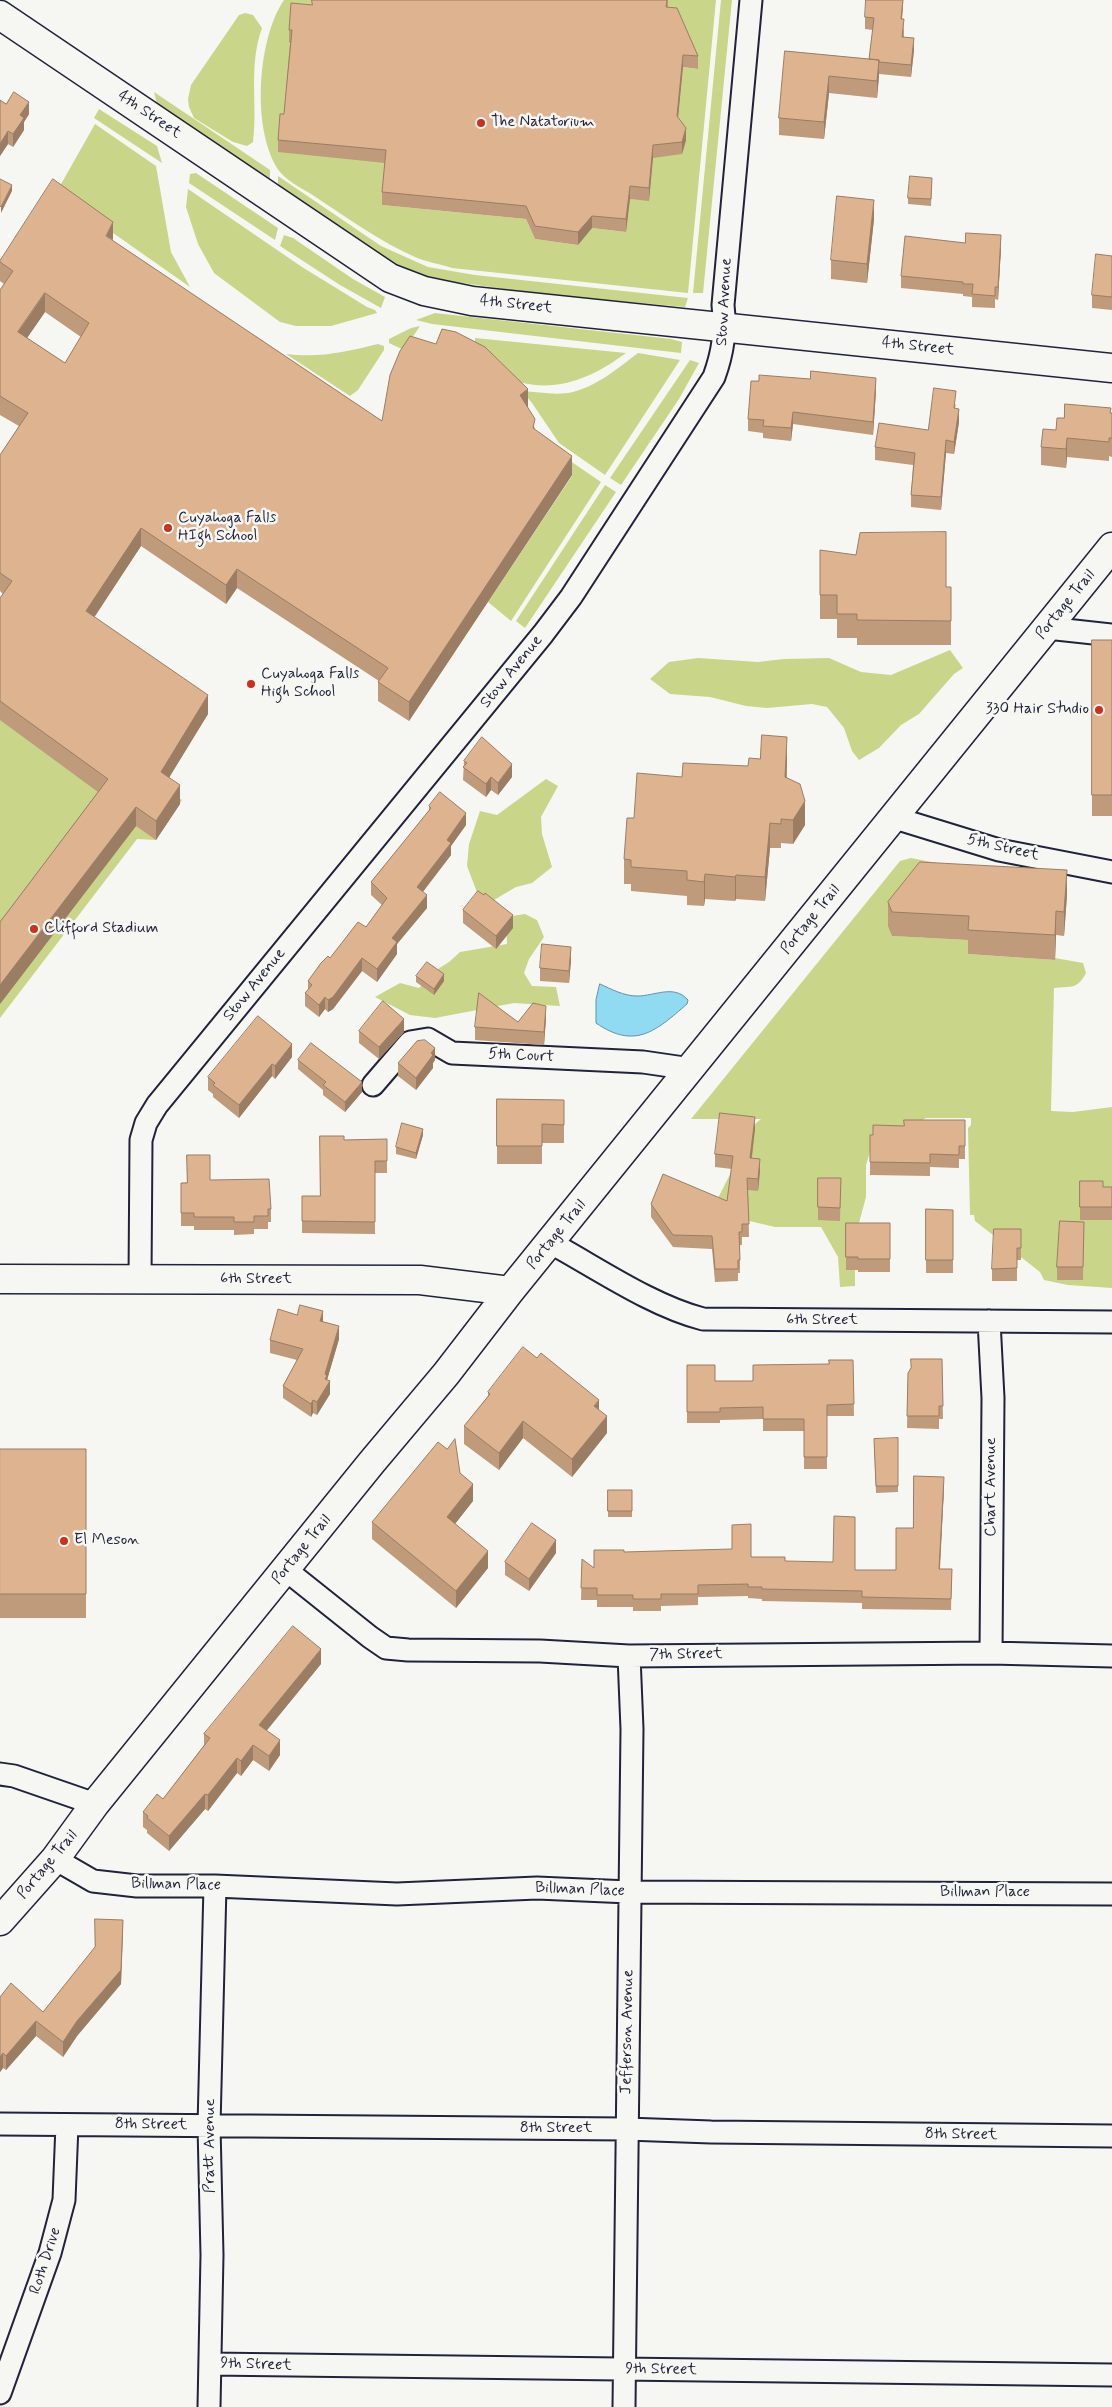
<!DOCTYPE html>
<style>
body{margin:0}
canvas{display:block;background:#f6f6f2}
</style>
<canvas width="1112" height="2407"></canvas>
<script>
const ctx = document.querySelector('canvas').getContext('2d');
ctx.lineJoin = 'round';
function fill(path, color) { ctx.fillStyle = color; ctx.fill(path, 'evenodd'); }
function trace(path, color, width, dash) { ctx.strokeStyle = color; ctx.lineWidth = width; ctx.lineCap = dash ? 'butt' : 'round'; ctx.setLineDash(dash || []); ctx.stroke(path); }
function drawText(font, color, halo, rows, align = 'center') {
  ctx.font = font + ' Mynerve,sans-serif'; ctx.lineWidth = 5; ctx.setLineDash([]); ctx.textBaseline = 'middle'; ctx.strokeStyle = halo; ctx.fillStyle = color; for (const [text, x, y, turn = 0] of rows) {
    ctx.save(); ctx.translate(x, y); ctx.rotate((+turn || 0) * Math.PI / 180); ctx.textAlign = isNaN(turn) ? turn : align; if (halo) ctx.strokeText(text, 0, 0); ctx.fillText(text, 0, 0); ctx.restore();
  }
}
const green = new Path2D(`
 M284,0H313L312,18L289,43L386,163L382,205L526,219L535,239L578,245L592,228L626,232L630,199L649,200L654,146L677,129L683,67L697,69L666,20L668,0H716L688,293L452,268C440,264 426,262 415,257C381,242 349,219 317,198C306,190 289,183 280,172C251,133 257,39 284,0Z
 M721,0H732L703,293H693Z
 M245,13L253,15L262,28C248,67 258,104 253,142L247,146L233,142L194,118L189,107L188,99L191,85L239,15Z
 M154,92L270,170V185L158,108Z
 M99,109L157,146L162,163L94,118Z
 M95,124L156,166L171,252L190,287L56,193Z
 M196,173L278,228L275,240L189,183L190,174Z
 M278,176L381,246L428,267L475,275L688,298L685,307L540,294L427,278L380,258L278,189Z
 M188,189L302,267L367,307L375,310L377,313L331,326H296L280,322L214,273L198,244L186,207Z
 M284,235L293,238L353,279L385,297L381,308L340,285L280,246Z
 M435,313L671,339L682,342L681,353L432,324L416,320Z
 M420,326L404,350L389,343V339L411,328Z
 M475,338L626,353C595,376 559,393 519,382C515,381 509,380 505,377C494,370 484,357 475,348Z
 M378,344L384,346V350L358,390L350,396L286,354C320,358 345,352 378,344Z
 M638,353L680,360L605,475L559,443L532,403L522,391C537,392 553,395 568,393C595,388 617,369 638,353Z
 M690,360L699,363L679,399L621,485L610,478Z
 M557,452L601,482L511,621L488,602L572,476Z
 M605,485L616,492L525,628L516,621Z
 M950,650L963,668L954,674L919,714L901,725L879,748L859,760L852,751L844,728L827,707L812,704L767,708L746,706L710,697L670,694L650,679L669,662L698,658L758,662L784,659L829,658L861,672L891,675Z
 M0,676L182,800L156,840L137,839L0,1018Z
 M546,779L558,786L541,817L542,834L552,867L532,883L516,887L494,900H480L467,866L469,844L480,811L497,815Z
 M911,858L962,868L892,936L969,940L968,954L1055,960V958L1083,963L1086,973C1077,990 1071,986 1054,988L1051,1111L1073,1112L1112,1107V1288L1068,1285L1044,1280L1040,1272L975,1221L974,1215H970L968,1128L971,1125V1118H926L870,1152L866,1165V1197L855,1238V1286L840,1287L838,1257L821,1227H775L728,1216L718,1198L756,1123L761,1119H691L900,861Z
 M525,914L537,920L544,937L529,959L524,973L532,986L556,987L560,1006L514,1003L435,1018L410,1015L375,997L400,983L419,988L438,969L449,962L460,952L507,944L506,917Z`);
const water = new Path2D(`
 M600,984C611,989 624,996 637,996C655,996 674,984 688,1000L687,1004C656,1031 635,1050 596,1023V1000Z`);
const street = new Path2D(`
 M1047,628L1112,635
 M895,818L999,850L1112,872
 M373,1085L410,1042L428,1039L452,1053L643,1062L691,1069
 M551,1243C597,1268 652,1306 703,1319L1112,1322
 M140,1279L141,1140L146,1123L157,1105L543,634L571,597L714,377C723,352 726,331 723,305L751,0
 M989,1321L993,1398L991,1653
 M286,1570L370,1637L386,1648L408,1650L540,1651L629,1656L991,1653L1112,1656
 M0,1774L14,1776L95,1804
 M55,1859L93,1881L137,1886H215L397,1894L537,1888L629,1892L1112,1894
 M0,2124L626,2129L711,2132L1112,2136
 M210,2364L1112,2375
 M0,2393L50,2253L64,2200L67,2125
 M209,2407L212,2255L209,2126L215,1886
 M624,2407L632,1729L629,1656`);
const secondary = new Path2D(`
 M0,15L390,278L424,291L472,301L1112,368
 M0,1279L420,1280L510,1291
 M0,1921L55,1859L95,1804L372,1462L446,1374L510,1291L1112,547`);
const wall = new Path2D(`
 M312,0H668V7L698,56V69L683,67L678,118L686,140L682,154L653,158L649,201L630,199L626,232L592,228L578,245L535,239L526,219L382,205V192L385,163L278,152V140L284,114L290,43H289V30L312,5Z
 M903,0L902,19L904,31V37L914,50L911,77L879,74L877,98L829,93L824,139L779,135V118L785,51L869,59L873,30L865,29V17Z
 M0,100L6,104L29,114L24,122V130L13,147L8,144L0,156Z
 M932,184L931,206L908,204V198Z
 M874,219L867,283L831,279V260Z
 M113,241L382,421L528,407V408L535,429L572,475L409,721L378,701V682L379,681L237,588L226,604L141,546L94,617L208,714L169,777L180,804L156,840L136,826L0,1004V922L98,792L0,720V598L3,594L0,591V455L19,426L0,415V290L4,284L0,281V261ZM45,312L81,337L65,363L27,338Z
 M1001,248L998,300L995,299V308L972,307V297L963,296V294L901,288V276Z
 M1112,256V310L1092,308V295Z
 M876,391L873,435L793,424L791,441L763,438V433L748,431V419Z
 M956,404L955,408L959,422L954,454L946,453L941,510L911,507V495L913,465L875,460V447L928,430Z
 M1112,413V457L1109,456V461L1067,457L1066,468L1041,465V447L1056,430L1064,418Z
 M820,550L946,587H951V645H857V638H837V619H820Z
 M1092,640H1112V816H1092Z
 M464,761L512,777L498,795L491,790L486,797L463,780Z
 M787,761V777L805,825L793,844L781,843V848H770L765,901L736,899L735,901L705,899L704,906L687,905V896L631,891V884H624V859L634,818L682,777L748,766Z
 M429,806L466,825L451,846V855L423,892L427,908L397,944V954L377,982L362,971L333,1009L328,1012L325,1009L319,1017L305,1006V993L308,990V981L366,927L382,905L371,895V882L429,811Z
 M484,895L513,928L496,949L463,923V910Z
 M1067,895L1064,936L1056,935L1055,960L968,954V940L892,936L888,926V902Z
 M571,960L569,983L540,981V968Z
 M416,976L444,981L434,995L416,982Z
 M546,1018L544,1045L475,1040V1027Z
 M359,1031L404,1032L379,1059L359,1043Z
 M292,1057L275,1079L272,1076L239,1118L213,1097V1094L208,1090V1077Z
 M298,1060L362,1092L345,1112L323,1095V1090L298,1069Z
 M435,1060L433,1063V1068L416,1090L398,1076V1063Z
 M497,1099L564,1100V1143H542V1164H497Z
 M965,1120V1159H959V1168L930,1167V1176L870,1175V1135H873L904,1126Z
 M755,1129L752,1158L760,1171L758,1191L748,1190L749,1237H742V1245H740V1273H738V1281L715,1282L712,1249L673,1247L651,1217V1204L727,1201L732,1169L715,1167V1154Z
 M423,1135L416,1159L396,1154V1147Z
 M387,1139V1173H375V1234L302,1233V1196H320L344,1140Z
 M818,1178H841L840,1221L818,1220Z
 M210,1180L271,1209V1222H268V1229H254V1234L234,1235V1230H194V1226H181V1183Z
 M1080,1181L1103,1187H1112V1220H1080Z
 M926,1209L953,1210V1273H926Z
 M1084,1222L1083,1280H1057V1267Z
 M846,1223H890V1272H858V1270H846Z
 M1021,1229V1260H1017V1281H992V1269Z
 M323,1322L339,1339L327,1380L330,1394L317,1415L313,1413L311,1417L283,1398V1386L297,1360L270,1353V1340Z
 M942,1359L943,1419H939V1429L907,1428L908,1373Z
 M853,1360L854,1416H827V1469H804V1431H763V1419L720,1420V1423H687V1365L715,1381H753L829,1364Z
 M488,1392L599,1410L607,1433L572,1477L523,1438L499,1470L464,1444V1426L488,1396Z
 M898,1438V1492L876,1493L874,1445Z
 M0,1449H86V1618H0Z
 M460,1473L473,1501L455,1524L488,1568L456,1608L372,1539V1522Z
 M944,1488L940,1569H952L951,1610L862,1609V1603L762,1601V1599L748,1598V1596L698,1597V1605L661,1606V1611H633V1607H597V1600H581L582,1559L594,1568L624,1552L751,1557L855,1570H896L913,1528Z
 M608,1490H632V1517H608Z
 M556,1553L529,1591L505,1575V1562Z
 M321,1664L266,1731L280,1755L269,1771L253,1760L241,1776L237,1773L208,1811L205,1809L169,1851L147,1833V1830L143,1827V1812L163,1799L204,1745V1734Z
 M123,1935L121,1984L77,2036L63,2057L36,2036L6,2070L3,2068L0,2072V1997L43,2012Z`);
const shadedWall = new Path2D(`
 M903,0V5L901,31V19Z
 M914,38V50L911,77V65Z
 M683,55V67L677,129V116Z
 M879,60V77L877,98V81Z
 M829,76V93L824,139V122Z
 M29,102V114L24,122V130L13,147V134L20,115Z
 M686,128V140L682,154V142Z
 M8,131V144L0,156V144Z
 M653,145V158L649,201V188Z
 M12,185V191L1,213V207Z
 M630,186V199L626,232V219Z
 M874,200V219L867,283V264Z
 M592,216V228L578,245V232Z
 M113,222V240L106,236Z
 M1001,235V248L998,300V287Z
 M45,293V312L18,351V332Z
 M876,378V391L873,435V422Z
 M528,389V407L520,414V395Z
 M959,409V422L954,454V442Z
 M793,412V424L791,441V428Z
 M1067,438V457L1066,468V449Z
 M946,440V453L941,510V497Z
 M572,456V475L409,721V702Z
 M141,528V546L86,630V611Z
 M237,569V588L226,604V585Z
 M208,695V714L161,791V772Z
 M787,737V761L785,801V777Z
 M512,764V777L498,795V783Z
 M491,777V790L486,797V784Z
 M180,785V804L156,840V821Z
 M805,801V825L793,844V820Z
 M136,807V826L0,1004V985Z
 M466,813V825L451,846V855L417,899V887L447,840Z
 M770,823V848L765,901V877Z
 M1067,870V895L1064,936V912Z
 M705,874V899L704,906V882Z
 M736,875V899L735,901V877Z
 M427,895V908L397,944V954L377,982V969L392,938Z
 M1056,911V935L1055,960V935Z
 M513,915V928L496,949V936Z
 M571,947V960L569,983V971Z
 M362,958V971L333,1009L328,1012V1000Z
 M444,974V981L434,995V989Z
 M325,997V1009L319,1017V1005Z
 M546,1006V1018L544,1045V1032Z
 M404,1019V1032L379,1059V1047Z
 M292,1044V1057L275,1079V1066Z
 M435,1048V1060L433,1063V1068L416,1090V1078L431,1053Z
 M272,1064V1076L239,1118V1105Z
 M362,1082V1092L345,1112V1102Z
 M755,1117V1129L750,1170V1158Z
 M423,1129V1135L416,1159V1153Z
 M760,1159V1171L758,1191V1179Z
 M323,1311V1323L320,1321Z
 M339,1326V1339L327,1380L330,1381V1394L317,1415V1402L325,1374Z
 M313,1400V1413L311,1417V1404Z
 M599,1400V1418L594,1406Z
 M607,1416V1433L572,1477V1459Z
 M523,1421V1438L499,1470V1453Z
 M944,1477V1488L939,1581V1569Z
 M473,1484V1501L447,1534V1517Z
 M556,1540V1553L529,1591V1579Z
 M488,1551V1568L456,1608V1591Z
 M321,1649V1664L259,1740V1725Z
 M280,1740V1755L269,1771V1756Z
 M253,1745V1760L241,1776V1761Z
 M237,1758V1773L208,1811V1795Z
 M205,1794V1809L169,1851V1836Z
 M123,1920L121,1984L77,2036L63,2057V2042Z
 M36,2021V2036L6,2070V2056Z
 M3,2053V2068L0,2072V2057Z`);
const building = new Path2D(`
 M312,0H667L666,7L677,8L698,56L683,55L677,116L686,128L682,142L653,145L649,188L630,186L626,219L592,216L578,232L535,226L526,206L382,192L386,150L278,140L280,114H284L286,92L292,30H289L291,3L312,5Z
 M866,0H903L901,19H904L902,37L914,38L911,65L879,62V60L869,59L874,18L865,17Z
 M785,51L879,60L877,81L829,76L824,122L779,118Z
 M14,92L29,102L20,115L24,118L13,134L8,131L0,144V100L6,104Z
 M910,176L932,178L931,199L908,198Z
 M0,179L12,185L1,207L0,206Z
 M53,179L113,222L106,236L382,421L390,375L400,351L410,336L436,344L442,329L456,332L485,347L528,389L520,395L535,419L533,428L572,456L409,702L378,682L388,668L237,569L226,585L141,528L86,611L208,695L161,772L180,785L156,821L136,807L0,985V922L108,779L0,701V598L12,581L0,573V455L28,413L0,396V290L13,271L0,262V261ZM45,293L89,323L65,363L18,332Z
 M837,196L874,200L867,264L831,260Z
 M966,233L1001,235L998,287H995V296L972,294L973,284H963V282L901,276L905,236L965,243Z
 M1096,254L1112,256V297L1092,295Z
 M811,371L876,378L873,422L793,412L791,428L763,426L764,420L748,419L751,381H759V375L810,379Z
 M934,388L956,391L954,408L959,409L954,442L946,440L941,497L911,495L915,453L875,447L879,423L928,430Z
 M1065,404L1111,408L1110,413H1112V438H1109V442L1067,438L1066,449L1041,447L1043,429L1056,430L1057,418H1064Z
 M946,532V587H951V621L857,620V614H837V595H820V550L856,555L860,533Z
 M1092,640H1112V795H1092Z
 M762,735L787,737L785,777L800,784L805,801L793,820L781,819V824L770,823L765,877L736,875L735,877L705,874L704,882L687,880V871L631,867V860L624,859L627,818H634L637,773L682,777L683,763L748,766L749,758L760,759Z
 M482,737L512,764L498,783L491,777L486,784L463,767L467,763L464,761Z
 M440,792L466,813L447,840L451,843L417,887L427,895L392,938L397,942L377,969L362,958L333,997L328,1000L325,997L319,1005L305,993L312,985L308,981L321,963L328,956L330,958L358,922L366,927L387,898L371,882L431,808L429,806Z
 M920,862L1067,870L1064,912L1056,911L1055,935L968,930L969,916L892,912L888,902Z
 M478,891L484,895L485,893L513,915L496,936L463,910Z
 M542,944L571,947L569,971L540,968Z
 M427,962L444,974L434,989L416,976Z
 M479,993L518,1022L533,1003L546,1006L544,1032L475,1027Z
 M383,1001L404,1019L379,1047L359,1031Z
 M258,1016L292,1044L275,1066L272,1064L239,1105L213,1085L215,1083L208,1077Z
 M425,1040L435,1048L431,1053L433,1055L416,1078L398,1063L417,1041Z
 M311,1043L362,1082L345,1102L323,1085L326,1082L298,1060Z
 M497,1099L564,1100V1125L542,1124V1146H497Z
 M720,1113L755,1117L750,1158L760,1159L758,1179L747,1178L749,1224H742V1232H739L740,1260H738V1269H715L712,1236L673,1235L651,1204L663,1174L727,1201L733,1156L715,1154Z
 M904,1120H965V1146H959V1155L930,1154V1163L870,1162V1135H873V1125L904,1126Z
 M402,1123L423,1129L416,1153L396,1147Z
 M320,1136H344V1140L387,1139V1161H375V1222L302,1221V1196H320Z
 M187,1155H210V1180L269,1179L271,1209H268V1216H254V1222H234V1217H194V1213H181V1183H187Z
 M818,1178H841L840,1208L818,1207Z
 M1080,1181H1103V1187H1112V1207H1080Z
 M926,1209L953,1210V1260H926Z
 M1060,1221L1084,1222L1083,1267H1057Z
 M846,1223H890V1259H858V1257H846Z
 M994,1229H1021V1248H1017V1268L992,1269Z
 M300,1305L323,1311L320,1321L339,1326L325,1374L327,1376L325,1379L330,1381L317,1402L313,1400L311,1404L283,1386L303,1349L270,1340L278,1309L297,1315Z
 M523,1347L537,1358L541,1353L599,1400L594,1406L607,1416L572,1459L523,1421L499,1453L464,1426L490,1394L488,1392Z
 M911,1359H942L943,1406H939V1416H907L908,1373L911,1368Z
 M829,1360H853L854,1404L827,1405V1457H804V1419H763V1407L720,1408V1412H687V1365H715V1381H753V1365L829,1364Z
 M898,1438V1486H876L874,1439Z
 M455,1439L460,1473L473,1484L447,1517L488,1551L456,1591L372,1522L438,1442L447,1449Z
 M0,1449H86V1594H0Z
 M914,1476L944,1477L939,1569H952L951,1599L862,1597V1591L762,1589V1587H748V1584L698,1585V1594H661V1599H633V1595H597V1588H581L582,1559L594,1568V1550H624V1552L732,1549V1525L751,1524V1557H785V1561L833,1562L834,1516L855,1517V1570H896V1528H913Z
 M608,1490H632V1511H608Z
 M532,1523L556,1540L529,1579L505,1562Z
 M293,1626L321,1649L259,1725L280,1740L269,1756L253,1745L241,1761L237,1758L208,1795L205,1794L169,1836L147,1818L148,1816L143,1812L157,1794L163,1799L210,1738L204,1734Z
 M95,1919L123,1920L121,1970L77,2021L63,2042L36,2021L6,2056L3,2053L0,2057V1997L11,1983L43,2012L95,1947Z`);
const markers = [
 [481,123,5,"#c8321e"],
 [168,528,5,"#c8321e"],
 [251,684,5,"#c8321e"],
 [1099,710,5,"#c8321e"],
 [34,929,5,"#c8321e"],
 [64,1541,5,"#c8321e"]
];
const streetNames = [
 ["4th Street",149,115,34],
 ["Stow Avenue",725,302,-87],
 ["4th Street",516,305,6],
 ["4th Street",918,347,6],
 ["Portage Trail",1066,605,-51],
 ["Stow Avenue",512,672,-51],
 ["5th Street",1003,848,13],
 ["Portage Trail",811,920,-51],
 ["Stow Avenue",255,985,-51],
 ["5th Court",521,1056,3],
 ["Portage Trail",557,1235,-51],
 ["6th Street",256,1280],
 ["6th Street",822,1321],
 ["Chart Avenue",992,1487,-90],
 ["Portage Trail",302,1550,-51],
 ["7th Street",686,1655,-1],
 ["Portage Trail",48,1865,-50],
 ["Billman Place",176,1885,1],
 ["Billman Place",580,1890,2],
 ["Billman Place",985,1893],
 ["Jefferson Avenue",628,2032,-89],
 ["8th Street",151,2125,1],
 ["8th Street",556,2129],
 ["8th Street",961,2135,1],
 ["Pratt Avenue",211,2146,-90],
 ["Roth Drive",46,2261,-72],
 ["9th Street",256,2365,2],
 ["9th Street",661,2370,1]
];
const poiNames = [
 ["The Natatorium",491,123],
 ["Cuyahoga Falls",178,519],
 ["HIgh School",178,537],
 ["Cuyahoga Falls",261,675],
 ["High School",261,693],
 ["330 Hair Studio",1089,710,"right"],
 ["Clifford Stadium",44,929],
 ["El Meson",74,1541]
];
fill(green, '#c9d68a');
fill(water, '#90dbf1');
trace(water, '#6491a8', 1);
trace(street, '#22223b', 25);
trace(secondary, '#22223b', 31);
trace(street, '#f6f6f2', 21);
trace(secondary, '#f6f6f2', 28);
fill(wall, '#bf9a7b');
fill(shadedWall, '#9b7d64');
fill(building, '#deb38f');
trace(building, '#9b7d64', 1);
for (const [x, y, r, color] of markers) { const dot = new Path2D(); dot.arc(x, y, r, 0, 2 * Math.PI); ctx.fillStyle = color; ctx.fill(dot); trace(dot, '#f6f6f2', 2); }
drawText('16px', '#22223b', '#f6f6f2', streetNames);
drawText('16px', '#22223b', '#f6f6f2', poiNames, 'left');
</script>
